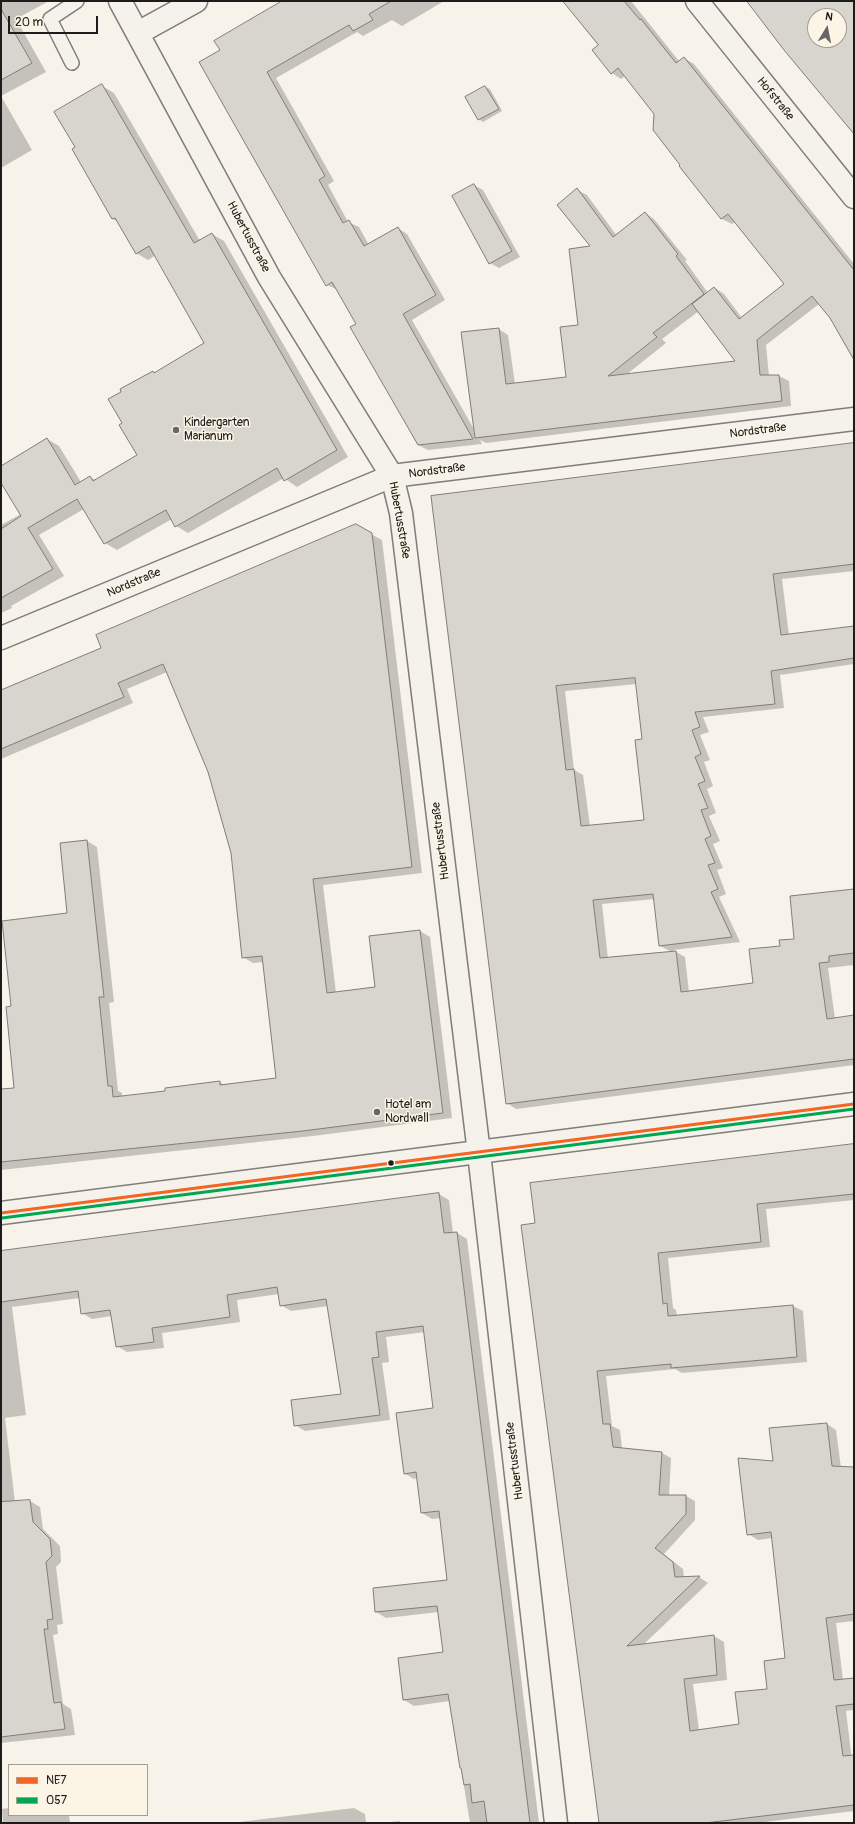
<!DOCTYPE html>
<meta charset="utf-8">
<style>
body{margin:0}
#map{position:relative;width:855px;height:1824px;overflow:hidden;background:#f7f3ea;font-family:Pangolin,sans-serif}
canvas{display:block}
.frame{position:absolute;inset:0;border:2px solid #1c1c1c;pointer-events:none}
.legend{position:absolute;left:8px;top:1764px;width:140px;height:52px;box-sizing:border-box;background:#fcf5e5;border:1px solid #a29e95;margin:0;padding:5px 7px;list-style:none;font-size:12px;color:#1c1c1c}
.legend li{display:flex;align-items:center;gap:8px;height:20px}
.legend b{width:20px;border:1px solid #a29e95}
.north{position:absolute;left:807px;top:8px;width:40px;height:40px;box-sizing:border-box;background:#fcf5e5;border:1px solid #a29e95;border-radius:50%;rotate:10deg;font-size:11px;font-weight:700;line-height:16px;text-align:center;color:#1c1c1c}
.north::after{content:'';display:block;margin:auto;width:14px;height:18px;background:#696764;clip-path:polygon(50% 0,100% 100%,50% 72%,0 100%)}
.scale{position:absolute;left:8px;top:16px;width:90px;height:18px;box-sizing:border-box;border:2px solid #1c1c1c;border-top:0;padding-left:5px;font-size:12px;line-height:14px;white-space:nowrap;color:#1c1c1c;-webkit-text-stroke:3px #fcf5e5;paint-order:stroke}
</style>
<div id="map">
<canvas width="855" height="1824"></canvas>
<div class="frame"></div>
<ul class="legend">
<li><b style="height:5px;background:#f26522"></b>NE7</li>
<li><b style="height:5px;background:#00a651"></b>057</li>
</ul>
<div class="north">N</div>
<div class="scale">20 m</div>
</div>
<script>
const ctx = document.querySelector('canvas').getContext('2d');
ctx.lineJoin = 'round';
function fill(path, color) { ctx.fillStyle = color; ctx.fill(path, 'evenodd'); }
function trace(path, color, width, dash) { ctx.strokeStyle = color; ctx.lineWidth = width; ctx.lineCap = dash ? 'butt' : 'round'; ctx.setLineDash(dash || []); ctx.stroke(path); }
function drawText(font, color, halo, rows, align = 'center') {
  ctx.font = font + ' Pangolin,sans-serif'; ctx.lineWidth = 3; ctx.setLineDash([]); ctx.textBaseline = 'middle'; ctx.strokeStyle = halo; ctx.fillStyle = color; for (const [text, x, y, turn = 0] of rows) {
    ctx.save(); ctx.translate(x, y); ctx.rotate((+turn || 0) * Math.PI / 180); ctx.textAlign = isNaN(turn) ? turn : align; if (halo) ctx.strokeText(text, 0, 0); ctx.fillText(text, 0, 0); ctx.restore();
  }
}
const shadow = new Path2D(`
 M1,1H49L16,19L46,72L1,96L32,150L1,168Z
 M284,1H444L402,26L392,20L363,36L357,32L276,78L334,181L328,185L348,222L359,227L369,245L398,228L407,234L445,300L412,320L475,431L499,329L508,335L515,384L567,378L579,326L592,247L577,190L587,195L617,236L645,213L654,219L687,260L685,261L708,293L715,288L724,294L742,318L785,284L735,222L732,224L722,219L680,166L681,165L656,114L625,76L621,79L612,73L600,46L564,1H631L679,61L684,58L694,64L854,264V358L830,318L819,304L766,345L769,376H779L789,381L791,406L486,443L480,440L482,444L428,450L418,445L357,324L338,290L327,285L221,51ZM699,311L737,362L626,375L666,343L662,339Z
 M102,86L114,93L200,241L212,234L224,241L348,457L297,487L284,478L188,533L176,526L172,519L117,550L105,543L84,509L39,535L64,576L11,606L12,608L1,613V525L21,514L1,481V467L47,439L59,446L81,482L90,477L96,480L139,456L123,423L153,372L155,373L206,344L156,255L148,260L136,253L118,222L113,219L76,148Z
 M485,87L490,89L502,111L483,122L479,119Z
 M474,185L483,190L520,257L499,268L490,263Z
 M854,444V571L782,579L789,635L854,627V664L780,675L784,708L703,717L709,732L700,735L710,760L704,762L713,786L707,789L716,813L709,816L720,841L713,844L723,868L717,870L726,894L719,897L740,942L673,950L685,957L689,992L755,984L781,947L796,940L854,890V965L828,968L835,1019L854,1016V1065L516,1109L507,1103L433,497ZM637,684L644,740L645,821L590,826L583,775L574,770L565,691ZM655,899L660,946L672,952L608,959L602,904Z
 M356,526L382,540L422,873L323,885L336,993L376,988L420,931L430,937L452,1118L313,1136L1,1170V1090L15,1089L12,1007L68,914L87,841L97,847L114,1002L109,1003L118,1091L122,1093V1097L166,1092L220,1082L224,1085L277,1079L263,962L253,963L243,957L232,853L209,771L167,672L127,689L133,703L1,759V691L102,648Z
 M854,1145V1200L766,1209L770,1247L668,1258L673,1308L676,1310L677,1316L793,1306L803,1311L807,1362L682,1373L675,1369L606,1376L612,1426L620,1430L622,1449L662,1453L671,1458L669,1496H686L695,1501V1520L664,1554L683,1569L684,1578L699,1577L708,1583L643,1645L714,1636L724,1642L727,1680L693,1684L699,1730L740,1725L768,1689L786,1659L772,1538L758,1540L748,1534L774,1462L827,1424L836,1430L841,1468H854V1621L836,1623L843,1680L854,1679V1710L846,1711L854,1777V1811L757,1823H600L536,1224Z
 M439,1194L449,1200L453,1233H457L467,1239L539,1823H470L450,1701L414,1706L404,1700L444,1653L439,1612L386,1618L376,1612L448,1581L441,1518L432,1519L422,1513L418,1478L414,1479L404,1473L434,1409L425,1332L386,1337L389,1362L382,1363L390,1420L305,1431L295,1425L342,1395L328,1306L291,1311L281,1305L279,1294L237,1300L240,1322L162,1333L164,1348L127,1352L117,1346L112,1316L92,1319L82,1313L80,1298L12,1307L26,1415L5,1418L15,1502L30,1501L40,1507L43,1529L60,1546L61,1562L56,1567L63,1624L57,1625L58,1634L53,1635L63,1704L71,1709L75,1735L1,1743V1252L316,1209Z
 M9,1808V1815H69L70,1823H3L2,1809Z
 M354,1808L365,1814L366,1823H231Z
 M399,1821L403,1823H380Z`);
const building = new Path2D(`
 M282,1H391L369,14L373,20L353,31L349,25L267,72L325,176L319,180L343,223L349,220L364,246L398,227L436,295L403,314L473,439L418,445L350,327L356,324L332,282L326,286L199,62L220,50L214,41Z
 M563,1H624L640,20L641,19L676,63L684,57L854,270V360L830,318L812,296L757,340L760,375H779L782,401L475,438L461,332L499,328L506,384L566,377L560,327L578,325L569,249L590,246L557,205L577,188L613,237L645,212L678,254L676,256L704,294L653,333L657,337L608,376L735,361L692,304L714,287L739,319L784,284L728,214L721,219L679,166L680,165L653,130L654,114L618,68L611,74L592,50L598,45Z
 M747,1H854V134L784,50ZM815,16H839V40H815Z
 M1,9L32,63L1,80Z
 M102,84L194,243L212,233L337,450L284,481L277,468L175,527L166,510L104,544L77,499L28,528L53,569L1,598V529L21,516L1,483V466L47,438L75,485L90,476L93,481L137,455L119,425L122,423L108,399L121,392L120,389L153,371L154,373L204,343L149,246L136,254L115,218L112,219L72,149L75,147L54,112Z
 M485,86L499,109L478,120L465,97Z
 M474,184L512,251L489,264L452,196Z
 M854,443V564L773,574L781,635L854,626V658L771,671L775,704L695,712L700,727L692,730L701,754L695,757L705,781L698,784L708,808L701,810L711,836L705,839L715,863L708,865L718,889L711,892L732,937L659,946L653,894L593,900L600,958L676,951L681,992L753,983L749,949L780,946L779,940L794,939L790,896L854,889V953L829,956V962L819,963L827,1019L854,1015V1059L506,1104L431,496ZM635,678L642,739L635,740L644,820L581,826L574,769L566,770L556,686Z
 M356,524L372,533L412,867L313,879L327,993L375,987L369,936L420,930L443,1113L303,1131L1,1162V1089L14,1088L6,1007L11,1006L2,921L67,913L60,843L87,840L104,997H99L108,1086H112L113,1097L165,1091V1088L220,1081V1085L276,1078L262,956L242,958L231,853L208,772L163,664L118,683L124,697L1,749V690L101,648L96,635Z
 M854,1144V1194L757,1204L761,1242L658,1253L663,1304L667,1303L668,1316L793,1305L797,1357L671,1368V1364L597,1371L603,1424H610L613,1447L662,1452L659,1495H686V1514L655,1548L673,1562L675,1577L700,1576L627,1646L714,1635L717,1675L684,1679L690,1731L739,1724L735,1692L767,1689L764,1661L785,1658L771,1532L747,1535L738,1458L773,1461L769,1428L827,1423L832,1466L854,1467V1614L826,1618L834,1680L854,1678V1704L836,1706L843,1756L854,1755V1805L705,1823H599L521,1225L535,1223L530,1183Z
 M439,1193L444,1233L457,1232L530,1823H487L484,1801L472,1803L470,1784L464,1785L461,1768H460L448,1694L403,1700L398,1658L443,1652L437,1606L375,1612L373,1588L447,1580L439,1511L421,1513L416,1472L404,1474L396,1413L433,1408L423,1326L376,1332L379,1357L372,1358L380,1415L294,1426L291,1400L341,1394L326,1299L280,1306L277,1287L227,1295L230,1317L152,1328L154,1342L116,1347L110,1310L81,1314L78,1291L1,1302V1251Z
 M30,1500L33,1522L50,1539L52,1556L46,1562L53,1619L47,1620L48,1629H44L54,1703L61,1702L65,1729L1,1737V1502Z`);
const service = new Path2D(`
 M72,63L50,19L77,1`);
const minor = new Path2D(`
 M120,1L269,277L392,476L401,513L479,1153L556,1823
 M697,1L854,197
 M138,33L196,1
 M1,638L392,476L854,419`);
const tertiary = new Path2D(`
 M1,1213L854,1104`);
const bus1 = new Path2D(`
 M1,1213L854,1104`);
const bus2 = new Path2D(`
 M2,1218L854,1109`);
const markers = [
 [176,430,4,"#696764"],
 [377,1112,4,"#696764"],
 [391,1163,3.5,"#1c1c1c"]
];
const streetNames = [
 ["Hofstraße",775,99,51],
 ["Hubertusstraße",248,237,62],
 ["Nordstraße",758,431,-7],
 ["Nordstraße",437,471,-7],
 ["Hubertusstraße",399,520,80],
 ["Nordstraße",134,583,-23],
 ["Hubertusstraße",441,841,-97],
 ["Hubertusstraße",515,1461,-97]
];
const poiNames = [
 ["Kindergarten",184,423],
 ["Marianum",184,437],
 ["Hotel am",385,1105],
 ["Nordwall",385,1119]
];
fill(shadow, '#0003');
fill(building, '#d8d5cf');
trace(building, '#7f7d79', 1);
trace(service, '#7f7d79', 16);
trace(minor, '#7f7d79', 25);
trace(tertiary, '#7f7d79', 25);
trace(service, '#f5f2ec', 13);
trace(minor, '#f5f2ec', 22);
trace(tertiary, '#f5f2ec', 22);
trace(bus1, '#f26522', 3);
trace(bus2, '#00a651', 3);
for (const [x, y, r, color] of markers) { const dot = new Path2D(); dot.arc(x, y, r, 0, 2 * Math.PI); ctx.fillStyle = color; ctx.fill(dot); trace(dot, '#fcf5e5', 1.5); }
drawText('12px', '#1c1c1c', '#fcf5e5', streetNames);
drawText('12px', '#1c1c1c', '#fcf5e5', poiNames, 'left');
</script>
